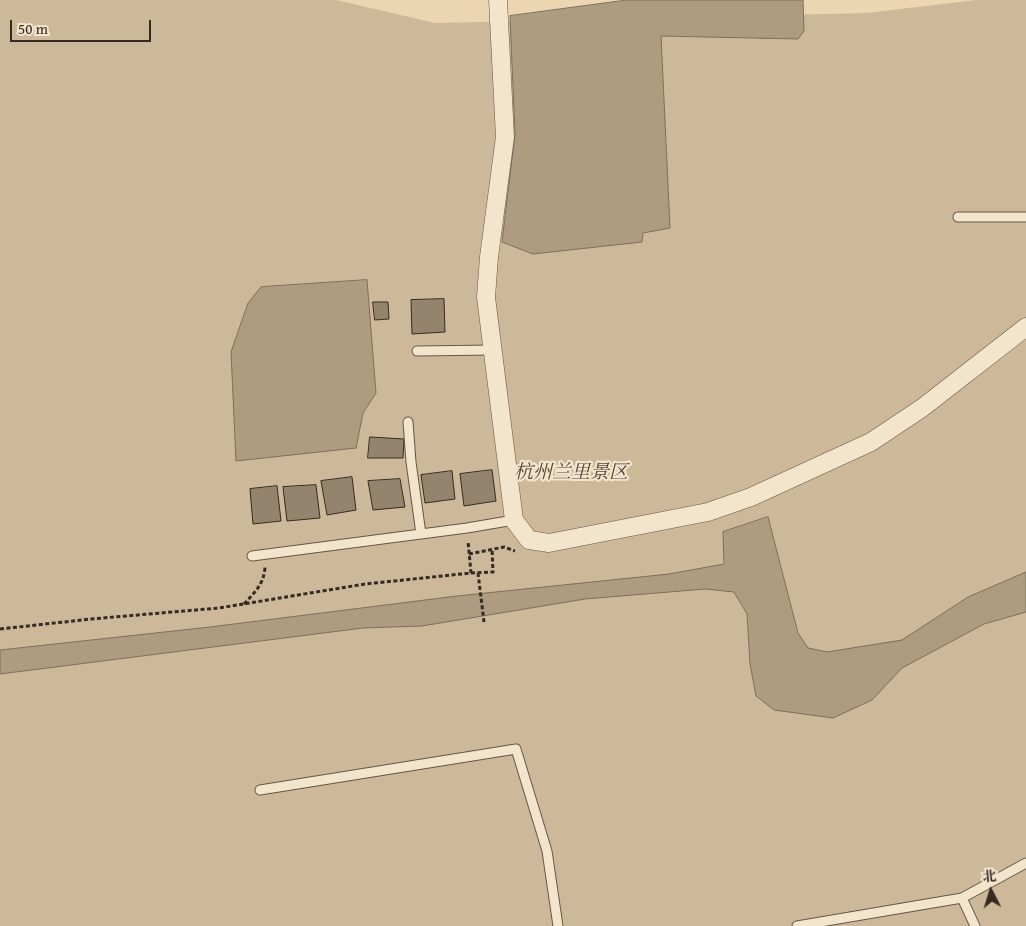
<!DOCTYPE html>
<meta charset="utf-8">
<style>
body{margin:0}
#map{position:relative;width:1026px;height:926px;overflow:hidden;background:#ecd6b1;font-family:"Gentium Book Plus","Noto Serif SC",serif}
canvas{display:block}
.north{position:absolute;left:966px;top:866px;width:50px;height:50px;-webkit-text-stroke:4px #f3e4cc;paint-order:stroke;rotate:355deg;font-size:14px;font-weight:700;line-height:20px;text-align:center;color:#362b24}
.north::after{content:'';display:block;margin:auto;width:18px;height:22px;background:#362b24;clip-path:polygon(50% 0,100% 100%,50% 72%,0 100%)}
.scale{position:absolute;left:10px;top:20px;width:141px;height:22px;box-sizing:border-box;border:2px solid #362b24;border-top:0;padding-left:6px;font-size:15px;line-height:18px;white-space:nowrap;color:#362b24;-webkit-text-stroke:4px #f3e4cc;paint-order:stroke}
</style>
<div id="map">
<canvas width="1026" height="926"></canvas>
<div class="north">北</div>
<div class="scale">50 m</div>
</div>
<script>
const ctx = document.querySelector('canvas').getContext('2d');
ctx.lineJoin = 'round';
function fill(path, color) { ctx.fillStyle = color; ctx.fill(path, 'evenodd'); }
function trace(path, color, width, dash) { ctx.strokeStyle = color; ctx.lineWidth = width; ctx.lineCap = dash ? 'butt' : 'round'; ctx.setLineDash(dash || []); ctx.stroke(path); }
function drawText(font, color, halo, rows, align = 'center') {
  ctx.font = font + ' "Gentium Book Plus","Noto Serif SC",serif'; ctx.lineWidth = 4.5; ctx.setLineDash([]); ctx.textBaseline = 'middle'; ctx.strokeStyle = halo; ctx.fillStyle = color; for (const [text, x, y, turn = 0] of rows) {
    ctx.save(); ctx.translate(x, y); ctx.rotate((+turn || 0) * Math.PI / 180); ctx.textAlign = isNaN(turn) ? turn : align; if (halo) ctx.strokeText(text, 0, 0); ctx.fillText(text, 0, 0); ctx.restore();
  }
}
const green = new Path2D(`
 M0,0H336L435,23L867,13L976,0H1026V926H0Z`);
const water = new Path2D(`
 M627,0H803L804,31L798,39L661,36L670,228L643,233L642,242L533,254L502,242L515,134L510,16Z
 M367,280L376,393L363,413L356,448L236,461L231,352L248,303L261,287Z
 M768,517L798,633L808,648L827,652L902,640L968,597L1026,572V612L984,624L902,668L872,700L833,718L774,710L756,696L750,664L747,614L734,592L705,589L585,599L422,626L363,628L0,674V650L210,627L457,596L669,574L724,564L723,532Z`);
const building = new Path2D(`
 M444,299L445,332L412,334L411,300Z
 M373,302H388L389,319L375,320Z
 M370,437L404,439L403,458H368Z
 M492,470L496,501L464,506L460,474Z
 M452,471L455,499L425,503L421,475Z
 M352,477L356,510L327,515L321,481Z
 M400,479L405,507L373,510L368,481Z
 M316,485L320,518L287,521L283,487Z
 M277,486L281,521L253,524L250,489Z`);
const path = new Path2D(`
 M469,554L504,547L515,551
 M471,573L493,572L492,549
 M478,573L484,622
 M244,604C255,592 264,584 265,567
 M0,629L91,619L219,608L365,584L471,573L468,541`);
const lane = new Path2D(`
 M958,217H1026
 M417,351L493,350
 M408,422L411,462L421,534
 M252,556L467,528L514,520
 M260,790L516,749L547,851L558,926
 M962,898L975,926
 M797,926L962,898L1026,863`);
const street = new Path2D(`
 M498,0L505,137L489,257L486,297L514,520L529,540L549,543L708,512L751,497L871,442L922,408L1026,327`);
const parkNames = [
 ["杭州兰里景区",571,473]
];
fill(green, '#cdb999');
fill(water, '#ae9c81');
trace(water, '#7e6f5c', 1);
fill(building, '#95846d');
trace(building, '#362b24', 1);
trace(lane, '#645647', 11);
trace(street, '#645647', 19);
trace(path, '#362b24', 3, [4, 2.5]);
trace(lane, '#f3e4cc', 9);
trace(street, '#f3e4cc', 18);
drawText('italic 19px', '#54473b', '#f3e4cc', parkNames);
</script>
